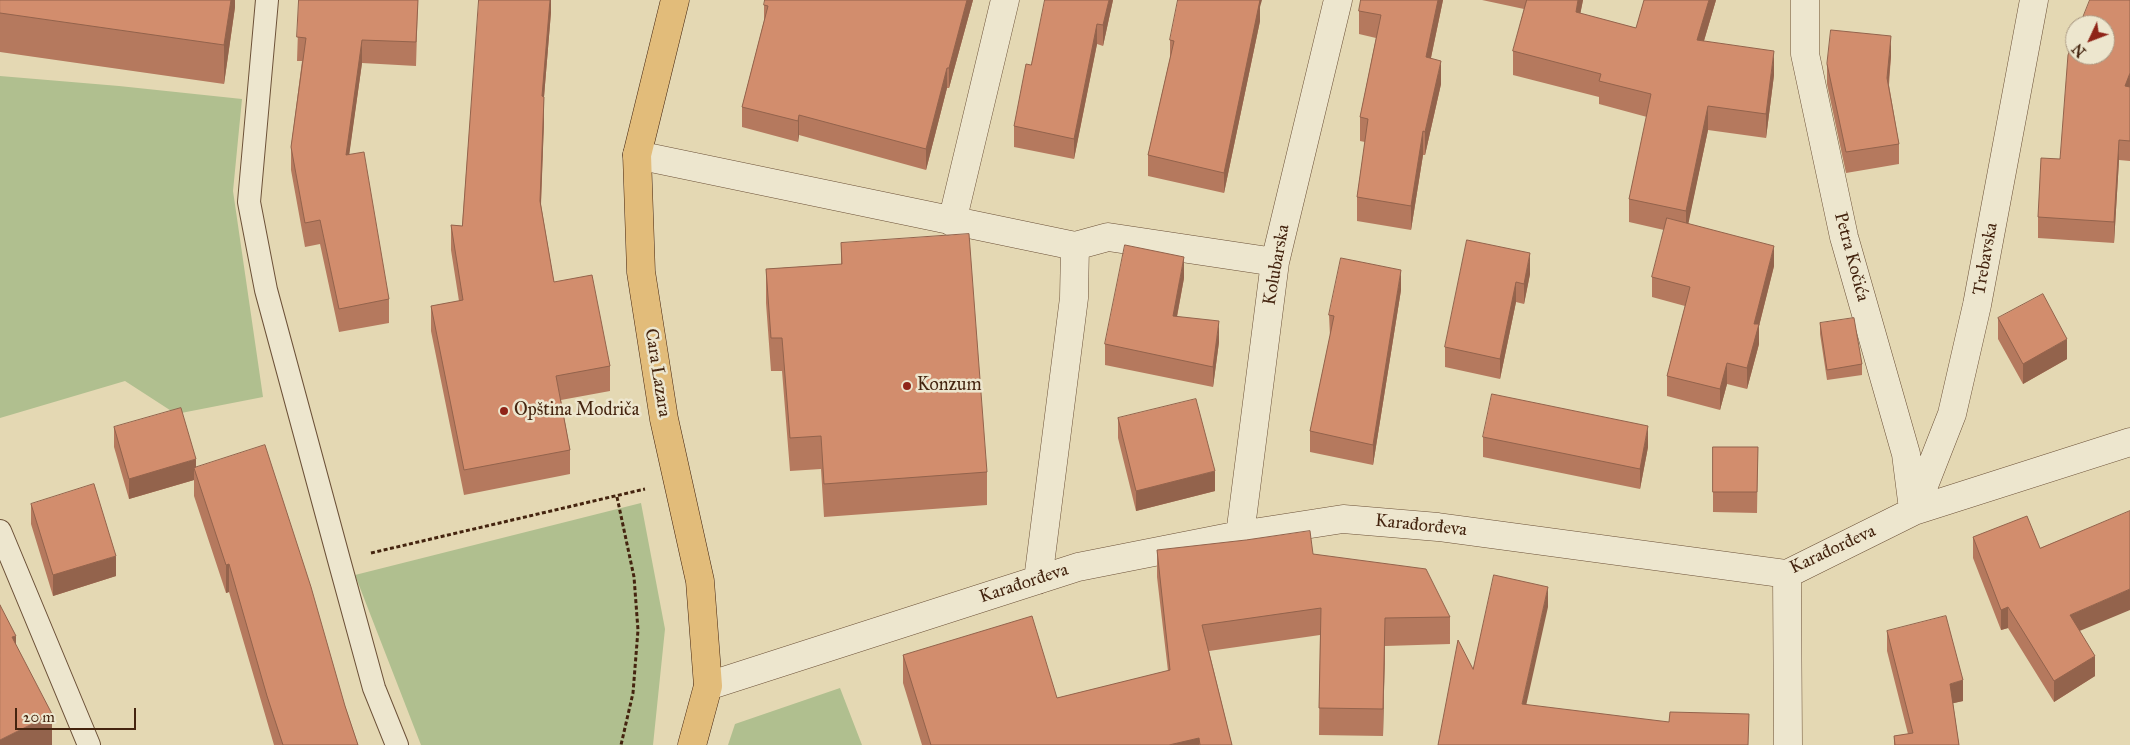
<!DOCTYPE html>
<meta charset="utf-8">
<style>
body{margin:0}
#map{position:relative;width:2130px;height:745px;overflow:hidden;background:#e4d8b3;font-family:"IM FELL Great Primer",serif}
canvas{display:block}
.north{position:absolute;left:2065px;top:15px;width:50px;height:50px;box-sizing:border-box;background:#ede6ce;border:1px solid #a99882;border-radius:50%;rotate:227deg;font-size:14px;font-weight:700;line-height:20px;text-align:center;color:#44240f}
.north::after{content:'';display:block;margin:auto;width:18px;height:22px;background:#8f2418;clip-path:polygon(50% 0,100% 100%,50% 72%,0 100%)}
.scale{position:absolute;left:15px;top:708px;width:121px;height:22px;box-sizing:border-box;border:2px solid #44240f;border-top:0;padding-left:6px;font-size:15px;line-height:18px;white-space:nowrap;color:#44240f;-webkit-text-stroke:4px #ede6ce;paint-order:stroke}
</style>
<div id="map">
<canvas width="2130" height="745"></canvas>
<div class="north">N</div>
<div class="scale">20 m</div>
</div>
<script>
const ctx = document.querySelector('canvas').getContext('2d');
ctx.lineJoin = 'round';
function fill(path, color) { ctx.fillStyle = color; ctx.fill(path, 'evenodd'); }
function trace(path, color, width, dash) { ctx.strokeStyle = color; ctx.lineWidth = width; ctx.lineCap = dash ? 'butt' : 'round'; ctx.setLineDash(dash || []); ctx.stroke(path); }
function drawText(font, color, halo, rows, align = 'center') {
  ctx.font = font + ' "IM FELL Great Primer",serif'; ctx.lineWidth = 5; ctx.setLineDash([]); ctx.textBaseline = 'middle'; ctx.strokeStyle = halo; ctx.fillStyle = color; for (const [text, x, y, turn = 0] of rows) {
    ctx.save(); ctx.translate(x, y); ctx.rotate((+turn || 0) * Math.PI / 180); ctx.textAlign = isNaN(turn) ? turn : align; if (halo) ctx.strokeText(text, 0, 0); ctx.fillText(text, 0, 0); ctx.restore();
  }
}
const green = new Path2D(`
 M0,76L119,86L242,99L233,191L263,397L176,414L125,381L0,418Z
 M641,503L665,629L653,745H421L355,575Z
 M840,688L862,745H728L735,724Z`);
const path = new Path2D(`
 M617,497L634,577L638,630L633,693L621,745
 M371,553L645,489`);
const lane = new Path2D(`
 M267,0L249,202L266,290L339,560L374,688L397,745
 M0,531L89,745`);
const street = new Path2D(`
 M1805,0V54L1844,237L1906,454L1913,509
 M637,155L1075,246L1074,298L1038,580
 M952,222L1005,0
 M1075,246L1108,237L1275,262
 M1914,511L1952,414L1977,305L2034,0
 M1240,535L1275,262L1338,0
 M1787,574L1788,745
 M708,686L1078,567L1240,535L1343,519L1438,527L1787,574L1914,511L2130,442`);
const primary = new Path2D(`
 M675,0L637,155L641,272L664,419L700,581L708,686L692,745`);
const wall = new Path2D(`
 M0,0H235V7L224,84L0,52Z
 M299,0H418L416,66L362,63L349,154L389,299V323L339,332L320,244L305,247L291,170V147L302,61H297Z
 M551,0V12L544,97V121L541,205L554,282L610,366V391L561,400L570,450V474L464,495L431,331V306L459,301L451,250V225L462,226Z
 M973,0L949,88H947L926,170L799,135L798,142L742,127V107L764,21V5Z
 M1113,0L1103,46L1097,44L1074,159L1014,147V126L1031,65Z
 M1361,0H1443L1431,58L1441,84L1425,155H1423L1411,230L1357,221V197L1365,142L1360,141V117L1376,38L1359,34V11Z
 M1482,0H1583L1580,14L1636,28L1716,0L1704,41L1774,75L1766,138L1708,130L1688,223L1774,266L1759,326V344L1747,389L1727,384L1720,410L1667,396V376L1685,306L1652,297V277L1664,230L1629,222V199L1647,117L1599,104V97L1513,75V51L1524,9Z
 M2130,0V161L2119,160L2114,243L2038,238V217L2060,159Z
 M1260,7V21L1224,193L1148,176V155L1170,58V40Z
 M1891,56L1889,85L1899,144V164L1846,173L1827,84V64Z
 M1467,240L1530,274L1524,304L1516,302L1500,379L1445,367V347Z
 M841,243L987,472V505L824,517L821,469L790,471L782,371H771L766,303V269L841,264Z
 M1184,278L1177,317L1219,342L1213,387L1105,365V344Z
 M1401,290L1373,465L1310,452V431L1330,336L1329,315Z
 M1998,318L2067,359L2023,384L1998,339Z
 M1820,323L1862,364V375L1827,380L1820,334Z
 M1118,418L1215,491L1136,511L1118,438Z
 M114,427L196,467L345,706L358,745H274L229,592L226,593L194,496V480L129,499L114,447Z
 M1483,437L1648,447L1640,489L1483,457Z
 M1713,447H1758L1757,513L1713,512Z
 M31,504L116,576L53,596L31,524Z
 M1973,537L2080,631L2095,676L2054,702L2008,628L2001,630L1973,558Z
 M1157,550L1313,554L1450,617V644L1385,646L1383,736L1319,735L1320,635L1209,651L1232,745H922L903,683V655L1057,698L1168,671L1157,577Z
 M1887,631L1963,701L1953,703L1959,745H1894V736L1908,734L1887,651Z`);
const shadedWall = new Path2D(`
 M231,0H235V7L224,84V45Z
 M550,0H551V12L542,121V96Z
 M967,0H973L949,88V68Z
 M1109,0H1113L1103,46V25Z
 M1257,0H1262L1260,7V21L1224,193V173Z
 M1438,0H1443L1426,81V57Z
 M1578,0H1583L1576,36V12Z
 M1709,0H1716L1697,64V40Z
 M1097,24V44L1074,159V139Z
 M1891,36V56L1887,98V78Z
 M362,40V63L346,178V155Z
 M1774,51V75L1766,138V114Z
 M1441,61V84L1425,155V132Z
 M947,68V88L926,170V149Z
 M2130,73V94L2125,86Z
 M544,97V121L540,226V201Z
 M1708,106V130L1686,235V211Z
 M799,115V135L798,142V121Z
 M1423,131V155L1411,230V206Z
 M2119,140V160L2114,243V222Z
 M1774,246V266L1759,326V344L1747,389V368L1754,324Z
 M1530,253V274L1524,304V284Z
 M1184,257V278L1173,337V316Z
 M1401,270V290L1373,465V445Z
 M1516,282V302L1500,379V359Z
 M1219,321V342L1213,387V367Z
 M2067,339V359L2023,384V364Z
 M1727,363V384L1720,410V389Z
 M1648,426V447L1640,489V469Z
 M196,459V475L194,468V480L129,499V479Z
 M1215,471V491L1136,511V491Z
 M116,556V576L53,596V575Z
 M229,564V592L226,593V565Z
 M1548,587V607L1522,724V704Z
 M2130,589V610L2070,635V615Z
 M2008,607V628L2001,630V610Z
 M1385,618V646L1383,736V709Z
 M16,636V667L12,637Z
 M2095,656V676L2054,702V681Z
 M1963,680V701L1950,704V684Z
 M52,714V745H0V740Z
 M1199,738V745H1169Z`);
const building = new Path2D(`
 M0,0H231L224,45L0,13Z
 M299,0H418L416,42L362,40L346,155L364,152L389,299L339,309L320,220L305,223L291,147L306,38L297,37Z
 M479,0H550L542,96L544,97L540,201L554,282L592,275L610,366L556,376L570,450L464,470L431,306L463,300L451,225L462,226Z
 M765,0H967L949,68H947L926,149L799,115L798,121L742,107L768,6L764,5Z
 M1045,0H1109L1103,25L1097,24L1074,139L1014,126L1026,64L1031,65Z
 M1178,0H1260L1224,173L1148,155L1174,41L1170,40Z
 M1361,0H1438L1426,57L1441,61L1425,132L1423,131L1411,206L1357,197L1368,119L1360,117L1381,15L1359,11Z
 M1527,0H1578L1576,12L1636,28L1644,0H1709L1697,40L1774,51L1766,114L1708,106L1686,211L1629,199L1651,94L1599,81L1601,74L1513,51Z
 M2090,0H2130V73L2125,86L2130,87V141L2119,140L2114,222L2038,217L2041,158L2060,159L2068,55L2075,36V55H2105V25H2080Z
 M1831,30L1891,36L1887,78L1899,144L1846,152L1827,64Z
 M1667,218L1774,246L1754,324H1759L1747,368L1727,363L1720,389L1667,376L1690,287L1652,277Z
 M969,234L987,472L824,484L821,436L790,438L782,338H771L766,269L842,264L841,243Z
 M1467,240L1530,253L1524,284L1516,282L1500,359L1445,347Z
 M1125,245L1184,257L1173,316L1219,321L1213,367L1105,344Z
 M1341,258L1401,270L1373,445L1310,431L1334,316L1329,315Z
 M2043,294L2067,339L2023,364L1998,318Z
 M1854,318L1862,364L1827,370L1820,323Z
 M1492,394L1648,426L1640,469L1483,437Z
 M1196,399L1215,471L1136,491L1118,418Z
 M181,408L196,459L129,479L114,427Z
 M265,445L311,587L345,706L358,745H283L267,696L229,564L226,565L194,468Z
 M1713,447H1758L1757,492H1713Z
 M94,484L116,556L53,575L31,504Z
 M2130,511V589L2070,615L2095,656L2054,681L2008,607L2001,610L1973,537L2027,516L2040,548Z
 M1310,531L1313,554L1426,569L1450,617L1385,618L1383,709L1319,708L1321,608L1202,625L1232,745H1200L1199,738L1169,745H931L903,655L1032,616L1057,698L1170,670L1157,550L1246,540Z
 M1494,575L1548,587L1522,704L1669,722L1670,712L1749,714L1748,745H1438L1458,640L1473,669Z
 M0,605L16,636L12,637L52,714L0,740Z
 M1946,616L1963,680L1950,684L1959,745H1895L1894,736L1913,733L1887,631Z`);
const markers = [
 [907,386,5,"#8f2418"],
 [504,411,5,"#8f2418"]
];
const streetNames = [
 ["Petra Kočića",1851,257,75],
 ["Trebavska",1986,259,-80],
 ["Kolubarska",1277,265,-80],
 ["Cara Lazara",657,373,81],
 ["Karađorđeva",1421,526,6],
 ["Karađorđeva",1833,550,-25],
 ["Karađorđeva",1024,584,-18]
];
const poiNames = [
 ["Konzum",917,386],
 ["Opština Modriča",514,411]
];
fill(green, '#b0bf8f');
trace(lane, '#6c5138', 24);
trace(street, '#6c5138', 29);
trace(primary, '#44240f', 29);
trace(path, '#44240f', 3, [4, 2.5]);
trace(lane, '#ede6ce', 22);
trace(street, '#ede6ce', 28);
trace(primary, '#e2bc7a', 28);
fill(wall, '#b5795e');
fill(shadedWall, '#93634c');
fill(building, '#d28d6d');
trace(building, '#93634c', 1);
for (const [x, y, r, color] of markers) { const dot = new Path2D(); dot.arc(x, y, r, 0, 2 * Math.PI); ctx.fillStyle = color; ctx.fill(dot); trace(dot, '#ede6ce', 2); }
drawText('18px', '#44240f', '#ede6ce', streetNames);
drawText('18px', '#44240f', '#ede6ce', poiNames, 'left');
</script>
